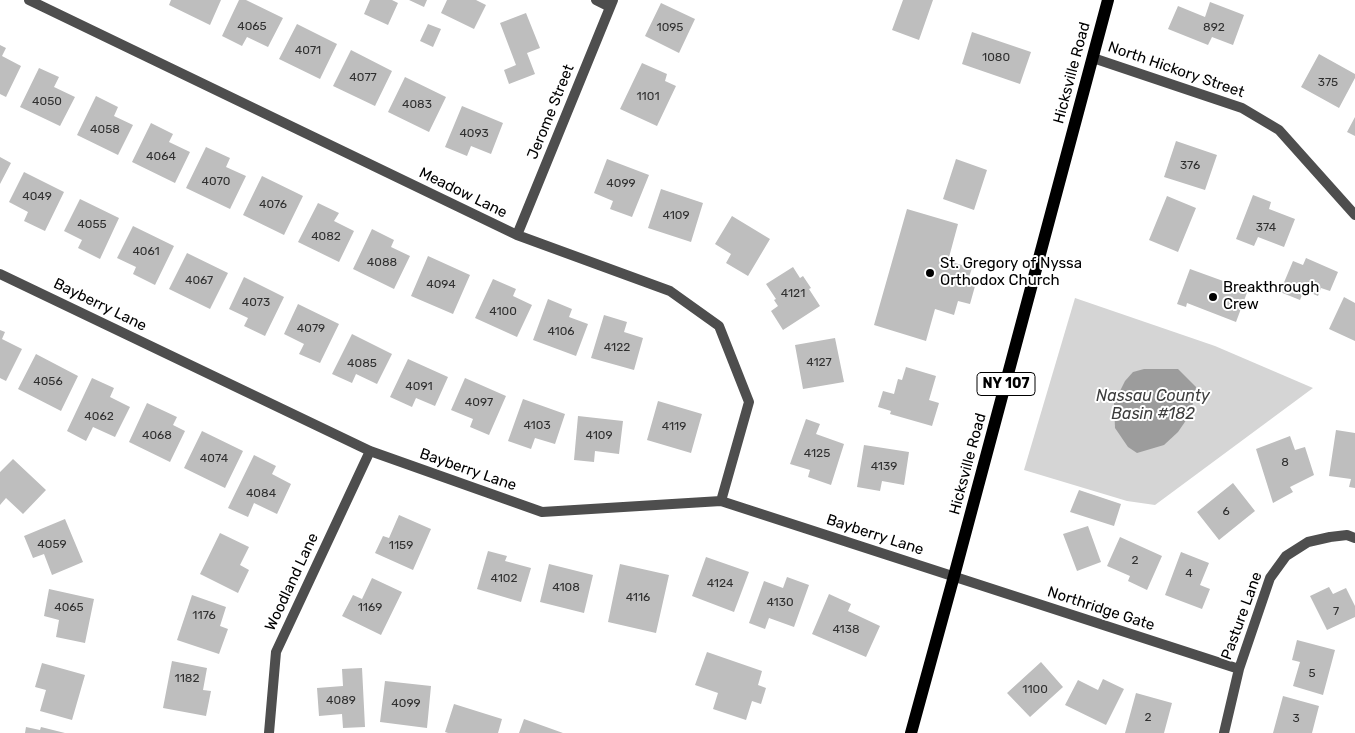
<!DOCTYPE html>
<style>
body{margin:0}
canvas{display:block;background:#fff}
</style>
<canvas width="1355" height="733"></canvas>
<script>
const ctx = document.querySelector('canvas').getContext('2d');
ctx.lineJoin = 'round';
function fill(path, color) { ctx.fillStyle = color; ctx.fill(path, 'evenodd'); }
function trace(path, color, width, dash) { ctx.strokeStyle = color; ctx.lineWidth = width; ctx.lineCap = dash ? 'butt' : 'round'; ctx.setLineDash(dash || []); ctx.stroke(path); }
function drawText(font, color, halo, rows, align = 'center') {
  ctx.font = font + ' Rubik,sans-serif'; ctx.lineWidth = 4; ctx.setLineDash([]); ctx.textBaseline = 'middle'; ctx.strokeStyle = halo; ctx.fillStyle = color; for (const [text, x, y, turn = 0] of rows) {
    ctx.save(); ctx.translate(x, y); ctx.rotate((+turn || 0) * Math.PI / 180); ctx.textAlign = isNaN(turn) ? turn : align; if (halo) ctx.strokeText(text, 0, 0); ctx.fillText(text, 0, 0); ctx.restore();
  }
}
const green = new Path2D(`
 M1075,298L1215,346L1313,388L1155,505L1127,501L1024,470Z`);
const water = new Path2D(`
 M1144,369H1178L1196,387L1191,413L1178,432L1164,445L1137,453L1128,447L1115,428L1114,403L1125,381L1133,372Z`);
const building = new Path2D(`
 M171,0H221L210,25L169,5Z
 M239,0H246L283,18L268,47L247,37L242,46L222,36Z
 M370,0H392L398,3L388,25L364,14Z
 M409,0H427L424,7Z
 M447,0H476L486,5L474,29L441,13Z
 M903,0H933L919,40L892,30Z
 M1210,2L1244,15L1233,45L1212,37L1208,45L1168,29L1178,6L1205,17Z
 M661,3L695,19L679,53L645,36Z
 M526,13L540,48L527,53L535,74L509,84L504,70L516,65L500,23Z
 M297,24L337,44L320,79L279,59Z
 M428,24L441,29L433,47L420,41Z
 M972,32L1031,52L1020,84L962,64Z
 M0,45L6,48L2,56L21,66L6,97L0,94Z
 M351,50L392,71L375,106L333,86Z
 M1319,54L1355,74V78L1339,108L1301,87Z
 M642,63L667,74L665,81L676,86L657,126L620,109Z
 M39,68L59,77L54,87L75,97L60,126L20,107Z
 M405,77L446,97L429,132L388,112Z
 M96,96L118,107L114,116L133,125L118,155L77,135Z
 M462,106L503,123L491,154L471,146L467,156L445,147Z
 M1355,117V136L1347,132Z
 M151,123L173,134L169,142L190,152L175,183L132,162Z
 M1176,141L1217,155L1205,190L1164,177Z
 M206,147L230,158L226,167L246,176L230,209L186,188Z
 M0,157L11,163L0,184Z
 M607,159L649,175L632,217L610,209L613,201L594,193Z
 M956,159L987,170L974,210L943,199Z
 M24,172L64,192L45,231L24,221L28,212L9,202Z
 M262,176L303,196L284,235L243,215Z
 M661,189L703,203L691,242L648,228Z
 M1253,195L1271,202L1269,209L1295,219L1284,247L1258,237L1254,246L1236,239Z
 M1167,196L1196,208L1178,252L1149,240Z
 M80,199L119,218L100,259L78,248L82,240L64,231Z
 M318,203L339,213L334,221L354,231L339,262L298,242Z
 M907,209L958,224L948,261L972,268L969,277L977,279L970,304L958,301L954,315L935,309L926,341L874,325Z
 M732,216L770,239L748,276L726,263L731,254L715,244Z
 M133,226L174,246L155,285L133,274L136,267L117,258Z
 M372,229L394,240L391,247L410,256L394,289L353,269Z
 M187,253L228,273L210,309L169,289Z
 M428,256L470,275L453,314L411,296Z
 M1306,258L1338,272L1330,291L1321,288L1318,296L1304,290L1300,300L1280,292L1293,261L1303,265Z
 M793,267L800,278L803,276L811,288L809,289L820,306L783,330L771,311L778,306L774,300L776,299L766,284Z
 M1190,269L1248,290L1236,322L1187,303L1186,307L1177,304Z
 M244,277L284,297L265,336L244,326L248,318L229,309Z
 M493,279L516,289L513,296L532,305L517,337L475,318Z
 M1344,297L1355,303V341L1329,329Z
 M548,299L572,309L569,317L588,324L576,356L533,340Z
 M298,304L339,324L320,363L299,354L304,344L284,334Z
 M604,315L627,322L624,332L643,338L634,370L591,358Z
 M0,330L5,332L2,339L22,349L6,381L0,378Z
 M352,334L392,354L377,384L356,374L352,383L332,374Z
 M835,338L844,382L803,389L795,345Z
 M36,354L78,376L61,411L18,389Z
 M408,359L448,377L435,406L416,398L412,407L390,397Z
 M906,367L936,376L929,400L939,403L932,426L890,414L891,411L878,407L883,391L894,394L898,379L902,380Z
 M92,378L114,388L110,397L130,407L115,437L93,427L86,441L67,431Z
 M465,378L506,396L489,435L470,427L473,419L451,410Z
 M523,399L565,414L555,444L535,438L531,449L508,441Z
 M658,401L702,414L691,453L647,440Z
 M147,403L177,417L173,425L185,431L170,462L129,442Z
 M578,416L623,421L619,454L595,451L594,462L574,460Z
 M806,419L820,424L816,434L844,444L831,485L808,477L810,470L790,464Z
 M1336,430L1355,433V488L1349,487L1351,479L1329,476Z
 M202,431L243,451L225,488L184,468Z
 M1290,436L1295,450L1305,447L1314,475L1290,487L1293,492L1273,503L1256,449Z
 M864,445L909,452L904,485L882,481L880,491L857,487Z
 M254,455L276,466L272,474L291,484L277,514L254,503L248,517L228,508Z
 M13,459L46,490L23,514L6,498L0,505V472Z
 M1233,483L1255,511L1219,540L1197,512Z
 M1079,490L1121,504L1114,526L1070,512Z
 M399,515L431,529L413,570L375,553L383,536L389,538Z
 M65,519L83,562L52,575L44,554L33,558L24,536Z
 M1088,526L1101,562L1077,571L1063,534Z
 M220,533L249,547L240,565L249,570L238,593L200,574Z
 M1120,537L1162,556L1147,590L1128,581L1130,576L1107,566Z
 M488,551L507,556L505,561L531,568L521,602L477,589Z
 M1181,552L1209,563L1200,585L1210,589L1202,609L1165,595Z
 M706,557L749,572L734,612L692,596Z
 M549,564L593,575L584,613L540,602Z
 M620,564L669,575L656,633L608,622Z
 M787,577L809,585L794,627L769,618L765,629L749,623L764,581L783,588Z
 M372,578L402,592L381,635L342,616L353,595L362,599Z
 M1329,587L1333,594L1346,588L1355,606V617L1327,630L1310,596Z
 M49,589L94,599L85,643L56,637L59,620L44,616Z
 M829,594L851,604L848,611L880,626L866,657L812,634Z
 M192,595L226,607L220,626L228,629L219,654L177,640Z
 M1297,640L1335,650L1323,695L1293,686L1300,662L1292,660Z
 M707,652L762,671L758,685L766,688L761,704L752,701L746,720L713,709L718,693L695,685Z
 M172,661L207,668L203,690L211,691L206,716L163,708Z
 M1041,662L1063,687L1030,717L1007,693Z
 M42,663L85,675L72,720L40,711L46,690L35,687Z
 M362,668L365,727L343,728L342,714L319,716L317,688L343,686L342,669Z
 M1103,679L1124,689L1106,725L1065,705L1078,680L1098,690Z
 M385,681L431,686L427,728L380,722Z
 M1136,693L1172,703L1164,733H1125Z
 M1283,696L1319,706L1312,733H1273Z
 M454,704L502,719L498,733H448L445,732Z
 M524,719L563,733H519Z
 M26,727L40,730L41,727L65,733H25Z`);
const minor = new Path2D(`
 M29,0L517,235L670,291L719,326L749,402L721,501
 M596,0L610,7
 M1093,58L1242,108L1279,130L1355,215
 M517,235L613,0
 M0,274L370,451L542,512L721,501L1239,669
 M269,733L276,652L370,451
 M1224,733L1239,669L1270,578L1286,556L1308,542L1330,537L1347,535L1355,538`);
const primary = new Path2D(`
 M911,733L954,576L1108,0`);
const markers = [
 [930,273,5,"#000"],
 [1213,297,5,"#000"]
];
const numberNames = [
 ["4065",252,27],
 ["1095",670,28],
 ["892",1214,28],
 ["4071",308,51],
 ["1080",996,58],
 ["4077",363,78],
 ["375",1328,83],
 ["1101",648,97],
 ["4050",47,102],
 ["4083",417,105],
 ["4058",105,130],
 ["4093",474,134],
 ["4064",161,157],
 ["376",1190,166],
 ["4070",216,182],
 ["4099",621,184],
 ["4049",37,197],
 ["4076",273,205],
 ["4109",676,216],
 ["4055",92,225],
 ["374",1266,228],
 ["4082",326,237],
 ["4061",146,252],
 ["4088",382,263],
 ["4067",199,281],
 ["4094",441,285],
 ["4121",793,294],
 ["4073",256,303],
 ["4100",503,312],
 ["4079",311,329],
 ["4106",561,332],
 ["4122",617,348],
 ["4127",819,363],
 ["4085",362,364],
 ["4056",48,382],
 ["4091",419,387],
 ["4097",479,403],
 ["4062",99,417],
 ["4103",537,426],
 ["4119",674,427],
 ["4068",157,436],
 ["4109",599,436],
 ["4125",817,454],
 ["4074",214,459],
 ["8",1285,463],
 ["4139",884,467],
 ["4084",261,494],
 ["6",1226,512],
 ["4059",52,545],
 ["1159",401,546],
 ["2",1135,561],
 ["4",1189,574],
 ["4102",504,579],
 ["4124",720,584],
 ["4108",566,588],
 ["4116",638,598],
 ["4130",780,603],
 ["4065",69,608],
 ["1169",370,608],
 ["7",1336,612],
 ["1176",204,616],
 ["4138",846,630],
 ["5",1312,674],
 ["1182",187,679],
 ["1100",1035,690],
 ["4089",341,701],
 ["4099",406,704],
 ["2",1148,718],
 ["3",1296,719]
];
const shields = [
 [1006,384,58]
];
const shieldNames = [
 ["NY 107",1006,384]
];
const streetNames = [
 ["North Hickory Street",1176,70,19],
 ["Hicksville Road",1072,73,-75],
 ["Jerome Street",551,112,-68],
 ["Meadow Lane",463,193,26],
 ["Bayberry Lane",100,305,26],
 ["Hicksville Road",968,464,-75],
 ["Bayberry Lane",468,470,19],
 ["Bayberry Lane",875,535,18],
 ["Woodland Lane",292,582,-65],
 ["Northridge Gate",1101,609,18],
 ["Pasture Lane",1242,616,-70]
];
const poiNames = [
 ["St. Gregory of Nyssa",940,264],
 ["Orthodox Church",940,281],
 ["Breakthrough",1223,288],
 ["Crew",1223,305]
];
const waterNames = [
 ["Nassau County",1153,396],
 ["Basin #182",1153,414]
];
fill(green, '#d5d5d5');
fill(water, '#9c9c9c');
fill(building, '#bebebe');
trace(minor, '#4e4e4e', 10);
trace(primary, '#000', 12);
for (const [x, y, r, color] of markers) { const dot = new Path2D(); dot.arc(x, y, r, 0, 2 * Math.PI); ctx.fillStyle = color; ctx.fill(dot); trace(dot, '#fff', 2); }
drawText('12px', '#303030', null, numberNames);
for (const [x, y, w] of shields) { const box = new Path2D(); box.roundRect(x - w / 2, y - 11.5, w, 23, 4); ctx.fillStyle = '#fff'; ctx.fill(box); trace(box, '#000', 1); }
drawText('bold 14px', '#000', null, shieldNames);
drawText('15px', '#000', '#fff', streetNames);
drawText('15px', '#000', '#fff', poiNames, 'left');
drawText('italic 16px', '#3d3d3d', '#fff', waterNames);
</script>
